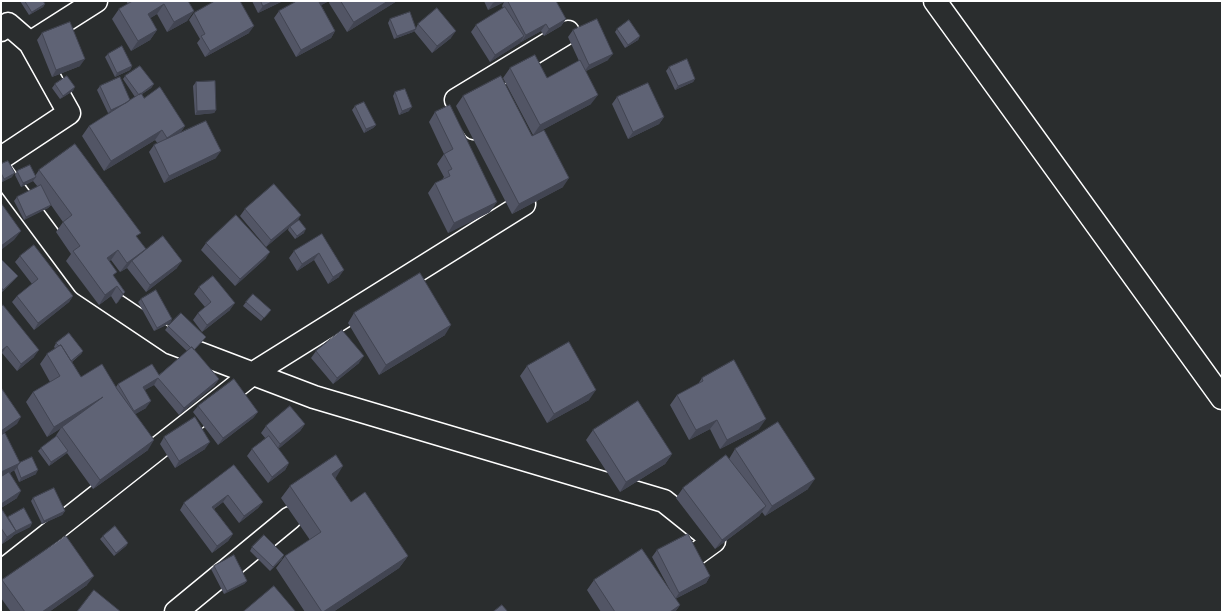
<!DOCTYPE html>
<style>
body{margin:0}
#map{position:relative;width:1223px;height:613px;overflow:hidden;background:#2a2d2e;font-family:Caveat,sans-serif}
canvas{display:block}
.frame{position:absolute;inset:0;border:2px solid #fff;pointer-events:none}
</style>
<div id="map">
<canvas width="1223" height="613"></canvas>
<div class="frame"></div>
</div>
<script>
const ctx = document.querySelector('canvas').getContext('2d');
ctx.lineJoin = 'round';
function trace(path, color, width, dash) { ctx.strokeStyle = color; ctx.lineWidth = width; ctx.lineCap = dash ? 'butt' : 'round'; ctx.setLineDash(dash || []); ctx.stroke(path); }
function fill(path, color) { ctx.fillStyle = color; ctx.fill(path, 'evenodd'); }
const minor = new Path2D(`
 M935,1L1222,398
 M1,30L8,24L30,43
 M474,128L456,100L568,32
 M1,158L69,113L30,43L96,1
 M1,172L84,284L172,343L314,397L664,501L714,541L674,570
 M1,572L252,374L524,204L516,192
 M176,612L290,518`);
const wall = new Path2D(`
 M20,1H43L45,4L43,7L29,15Z
 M126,1H188L194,11L187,21L167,32L157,14L150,18L157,30L150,40L131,51L112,19L119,9L128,4Z
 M252,1H283L258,13Z
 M329,1L321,5L335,31L331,38L296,57L274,18L279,11Z
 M330,1H397L347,32L329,3Z
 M484,1H556L566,19L561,26L544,36L541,31L521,42V41L520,43L490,62L471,32L476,25L503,8L502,6L504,2L488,10Z
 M194,13L249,33L205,57L197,43L200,39L189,20Z
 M390,19L416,28L418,24L451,38L432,53L414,31L413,32L394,39L388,23Z
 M617,29L640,36L638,40L625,48L615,32Z
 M573,30L608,60L586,71L591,104L533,135L503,78L510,68L547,78L579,61L568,37Z
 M42,33L80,66L52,77L37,40Z
 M108,54L132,66L130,70L115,77L105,57Z
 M669,67L695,79L693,82L675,90L666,71Z
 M125,76L154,84L151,88L142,94L144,98L185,126L180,133L216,158L164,183L149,152L154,145L158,144L155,140L104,171L82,136L89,126L112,112L108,113L97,90L100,86L130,100L135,97L123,79Z
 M196,82L216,110L214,113L195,115L193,86Z
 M55,84L73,91L60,99L52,88Z
 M395,92L409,111L399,115L393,96Z
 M463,96L532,136L563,187L512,214L456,106Z
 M617,97L664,117L659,124L628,139L612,104Z
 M355,106L376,125L373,128L364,133L352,110Z
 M435,112L490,212L448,233L428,193L435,183L441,181L444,177L437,164L444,154L429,122Z
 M1,164L12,177L2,182L1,181Z
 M39,170L137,238L146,249L177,268L146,292L127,268L120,272L111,260L109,261L114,277L125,292L118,302L116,304L111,296L99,305L66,261L71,254L56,232L63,222L51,205L48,208L24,220L14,201L17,197L38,187L33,181L21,187L15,175L17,171L35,176Z
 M245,209L301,215L296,222L304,233L295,239L288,230L289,227L266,247L240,216Z
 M322,234L339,277L328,284L314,260L297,271L289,258L294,251Z
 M206,243L266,258L235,286L201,250Z
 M20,256L73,296L69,302L34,330L12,302L17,296L32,284L15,262Z
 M1,259L15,279L1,293Z
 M199,287L230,310L202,332L193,320L198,313L205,307L194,294Z
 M141,299L172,319L170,323L154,331L138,302Z
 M246,302L271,310L261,321L243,306Z
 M1,307L34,357L17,371L2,353L1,354Z
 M354,313L445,335L379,375L348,323Z
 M168,326L206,337L203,340L194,350L219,379L214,386L179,415L154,385L144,390L146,408L135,414L148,450L93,489L67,453L49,466L38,451L41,448L55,437L61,428L47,437L26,402L33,392L50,382L40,364L47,354L56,349L54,347L56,343L83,351L81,354L72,362L81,377L116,387L118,384L159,375L187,351L165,330Z
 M316,351L359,363L333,384L311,358Z
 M527,366L589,400L547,423L520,376Z
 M702,378L759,429L720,449L710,429L689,440L670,405L677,395L698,384Z
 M198,406L258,412L253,418L218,445L193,412Z
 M305,424L300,431L278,449L289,463L285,470L268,483L247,456L252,449L266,439L261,433L266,426Z
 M593,430L672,454L665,464L620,492L586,440Z
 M1,435L19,463L36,474L19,482L14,470L10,473L17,498L1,508Z
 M164,437L205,449L175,468L160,444Z
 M735,449L808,489L765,516L762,512L759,516L715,549L676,498L683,488L729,459Z
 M234,465L263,502L258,508L239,523L223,502L214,509L233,534L228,541L212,553L180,510L184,503Z
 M335,478L351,502L408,556L399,568L333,612H305L276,568L285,556L310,540L281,498L290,486Z
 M33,498L65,511L62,515L42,524L31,501Z
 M1,508L7,518L8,517L32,523L30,527L14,535L11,538L2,544L1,543Z
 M103,536L128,543L126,546L114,556L100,539Z
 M252,547L282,559L270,571L250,551Z
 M657,550L710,576L706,583L675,599L680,605L675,612H601L587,590L594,580L670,590L652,557Z
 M214,566L247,581L244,584L224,594L211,569Z
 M2,580L87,585L49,612H11L1,598V582Z`);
const shadedWall = new Path2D(`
 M274,1H283L258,13L263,6Z
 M321,1H329L314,9L319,2Z
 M388,1H397L347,32L354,22Z
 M497,1H505L504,2L488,10L493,3Z
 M45,4L43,7L29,15L32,12Z
 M164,4L157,14L141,24L148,14Z
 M194,11L187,21L167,32L174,22Z
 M566,19L561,26L544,36L549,29Z
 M546,24L541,31L521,42L526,35Z
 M254,26L249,33L205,57L210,51Z
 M416,29L413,32L394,39L397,36Z
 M157,30L150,40L131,51L138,41Z
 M335,31L331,38L296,57L301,50Z
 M456,31L451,38L432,53L437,46Z
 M524,36L520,43L490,62L495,55Z
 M640,36L638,40L625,48L628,45Z
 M613,54L608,60L584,72L589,65Z
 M85,59L80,66L52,77L56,70Z
 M132,66L130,70L115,77L117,73Z
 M695,79L693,82L675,90L678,86Z
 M154,84L151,88L136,98L139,95Z
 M75,87L73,91L60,99L63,96Z
 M598,95L591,104L533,135L540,125Z
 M130,101L128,104L108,113L111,110Z
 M412,107L409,111L399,115L402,111Z
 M216,110L214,113L195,115L197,111Z
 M664,117L659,124L628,139L633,132Z
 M376,125L373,128L364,133L366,129Z
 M185,126L178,136L160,147L167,138Z
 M162,130L155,140L104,171L111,161Z
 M221,151L216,158L164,183L169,176Z
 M15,173L12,177L2,182L4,179Z
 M36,177L33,181L21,187L23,183Z
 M569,178L563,187L512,214L519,204Z
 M497,202L490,212L448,233L454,223Z
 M51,205L48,208L24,220L26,217Z
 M301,215L296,222L266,247L271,240Z
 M306,229L304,233L295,239L297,236Z
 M21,231L14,240L1,250V246Z
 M146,249L139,259L132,261L127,268L120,272L127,263Z
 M118,250L111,260L100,268L107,258Z
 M270,252L266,258L235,286L240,279Z
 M319,253L314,260L297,271L302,264Z
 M182,261L177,268L146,292L150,285Z
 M344,270L339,277L328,284L333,277Z
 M18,276L1,293L3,290Z
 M117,286L111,296L99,305L105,295Z
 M125,292L118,302L116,304L123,294Z
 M73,296L69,302L34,330L38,323Z
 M235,303L230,310L202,332L207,325Z
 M172,319L170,323L154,331L157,328Z
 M451,325L445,335L379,375L386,365Z
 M7,346L2,353L1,354V351L2,350Z
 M39,350L34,357L17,371L21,364Z
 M83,351L81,354L68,364L71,361Z
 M364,356L359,363L333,384L337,378Z
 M158,378L154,385L138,394L143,387Z
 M219,379L214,386L179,415L184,408Z
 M596,390L589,400L547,423L554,414Z
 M103,397L96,407L47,437L54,427Z
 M151,401L146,408L129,418L134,411Z
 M258,412L253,418L218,445L223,438Z
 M21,417L17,424L1,435V431Z
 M766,419L759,429L720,449L727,440Z
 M717,420L710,429L689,440L696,430Z
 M305,424L300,431L276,451L280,444Z
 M154,440L148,450L93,489L100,480Z
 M210,442L205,449L175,468L179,461Z
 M68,451L66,454L49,466L51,462Z
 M672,454L665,464L620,492L626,482Z
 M20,463L15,470L1,477V472Z
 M289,463L285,470L268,483L272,477Z
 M343,466L335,479L332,474Z
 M38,470L36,474L19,482L21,478Z
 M815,479L808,489L765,516L772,506Z
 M21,491L17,498L1,508V504Z
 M228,495L223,502L207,514L212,507Z
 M263,502L258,508L239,523L244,516Z
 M766,506L759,516L715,549L722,540Z
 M65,511L62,515L42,524L44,521Z
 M32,523L30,527L14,535L11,538L2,544L7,537L16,531Z
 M233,534L228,541L212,553L217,546Z
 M128,543L126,546L114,556L116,553Z
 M284,555L282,559L270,571L273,567Z
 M408,556L399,568L333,612H323Z
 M94,576L87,585L49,612H42Z
 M710,576L706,583L675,599L679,593Z
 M247,581L244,584L224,594L227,591Z
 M680,605L675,612H670Z`);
const building = new Path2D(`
 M25,1H43L45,4L32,12Z
 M133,1H188L194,11L174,22L164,4L148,14L157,30L138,41L119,9Z
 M215,1H240L254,26L210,51L201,36L205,34L194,13Z
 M261,1H274L263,6Z
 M297,1H321L319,2L335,31L301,50L279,11Z
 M341,1H388L354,22Z
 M508,1H556L566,19L549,29L546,24L526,35Z
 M505,7L524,36L495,55L476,25Z
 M437,8L456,31L437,46L418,24Z
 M410,12L416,29L397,36L390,19Z
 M597,19L613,54L589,65L573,30Z
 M629,20L640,36L628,45L617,29Z
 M70,22L85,59L56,70L42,33Z
 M122,46L132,66L117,73L108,54Z
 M535,55L547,78L580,60L598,95L540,125L510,68Z
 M687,59L695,79L678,86L669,67Z
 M140,66L154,84L139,95L125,76Z
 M67,76L75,87L63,96L55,84Z
 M501,76L532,136L544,130L569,178L519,204L463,96Z
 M120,77L130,100L126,103L111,110L100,86Z
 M215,81L216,110L197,111L196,82Z
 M648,83L664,117L633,132L617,97Z
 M160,87L185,126L167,138L162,130L111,161L89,126L141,93L144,98Z
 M405,89L412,107L402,111L395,92Z
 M364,102L376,125L366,129L355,106Z
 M450,105L497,202L454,223L435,183L450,176L448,171L452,169L444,154L453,149L435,112Z
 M206,121L221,151L169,176L154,145Z
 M75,144L141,233L136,236L146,249L127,263L118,250L107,258L117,272L113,275L125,292L123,294L117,286L105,295L73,251L80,246L63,222L72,215L39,170Z
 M8,161L15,173L4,179L1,173V164Z
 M30,165L36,177L23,183L17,171Z
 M274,184L301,215L271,240L245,209Z
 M41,185L51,205L26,217L17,197Z
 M1,203L21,231L1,246Z
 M236,215L270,252L240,279L206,243Z
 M299,220L306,229L297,236L290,227Z
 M322,234L344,270L333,277L319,253L302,264L294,251Z
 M163,236L182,261L150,285L132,261Z
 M34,245L73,296L38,323L17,296L38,279L20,256Z
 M1,259L18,276L3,290L1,287Z
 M420,273L451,325L386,365L354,313Z
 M213,276L235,303L207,325L198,313L211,302L199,287Z
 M156,290L172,319L157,328L141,299Z
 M253,294L271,310L264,318L246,302Z
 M3,305L39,350L21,364L7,346L2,350L1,349V307Z
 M181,313L206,337L194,350L192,347L191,348L168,326Z
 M342,330L364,356L337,378L316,351Z
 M69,333L83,351L71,361L61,345L59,346L56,343Z
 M569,342L596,390L554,414L527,366Z
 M61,345L81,377L102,364L117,389L154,440L100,480L62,427L103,397L54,427L33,392L60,376L47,354Z
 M192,347L219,379L184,408L158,378L143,387L151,401L134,411L118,384L152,364L159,375Z
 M734,360L766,419L727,440L717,420L696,430L677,395L703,381L702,378Z
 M234,379L258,412L223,438L198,406Z
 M2,389L21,417L1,431V390Z
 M638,401L672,454L626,482L593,430Z
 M290,406L305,424L280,444L266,426Z
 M195,417L210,442L179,461L164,437Z
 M778,422L815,479L772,506L735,449Z
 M5,433L20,463L1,472V435Z
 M57,436L68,451L51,462L41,448Z
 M269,436L289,463L272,477L252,449Z
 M336,455L343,466L332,474L351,502L365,492L408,556L323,612H322L285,556L321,532L290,486Z
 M726,455L766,506L722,540L683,488Z
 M32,457L38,470L21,478L17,467L19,463Z
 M234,465L263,502L244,516L228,495L212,507L233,534L217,546L184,503Z
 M9,472L21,491L1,504V477Z
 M54,488L65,511L44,521L33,498Z
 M1,508L16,531L7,537L1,528Z
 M24,508L32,523L16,531L8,517Z
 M115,526L128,543L116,553L103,536Z
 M688,534L710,576L679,593L657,550Z
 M264,535L284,555L273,567L252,547Z
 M66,536L94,576L42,612H25L2,580Z
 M642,549L680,605L670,612H615L594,580Z
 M234,555L247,581L227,591L214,566Z
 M274,586L296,612H243Z
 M94,590L121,612H77Z
 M502,605L508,612H493Z`);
trace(minor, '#fff', 25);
trace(minor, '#2a2d2e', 22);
fill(wall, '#525565');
fill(shadedWall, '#424552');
fill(building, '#5f6375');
trace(building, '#424552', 1);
</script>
